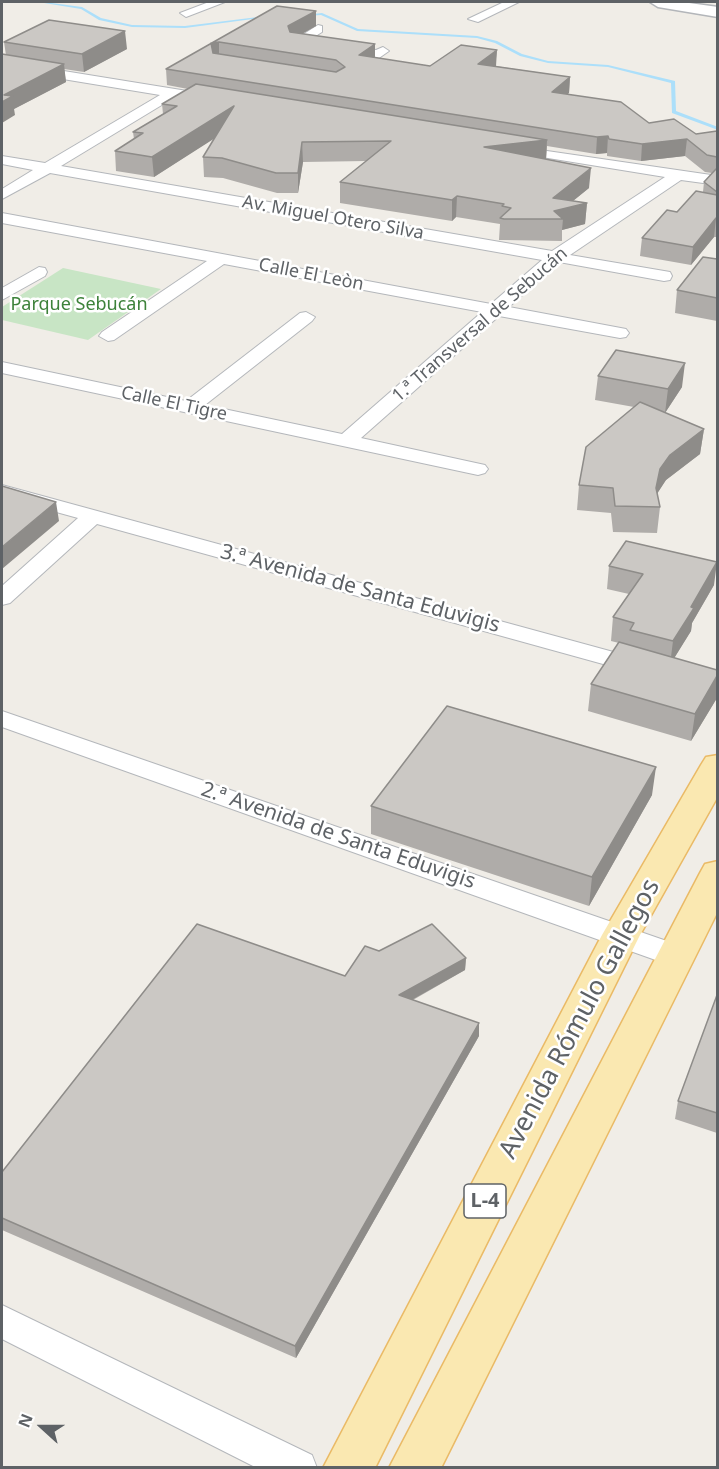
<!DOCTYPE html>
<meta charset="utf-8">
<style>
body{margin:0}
#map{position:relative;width:719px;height:1469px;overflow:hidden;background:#f0ede7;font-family:"Noto Sans",sans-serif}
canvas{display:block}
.frame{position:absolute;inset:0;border:3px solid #5e6266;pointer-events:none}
.north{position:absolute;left:12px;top:1397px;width:60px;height:60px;-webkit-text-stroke:4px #fff;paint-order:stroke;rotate:291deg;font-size:16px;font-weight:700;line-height:24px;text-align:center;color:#5e6266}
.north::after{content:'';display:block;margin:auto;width:21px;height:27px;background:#5e6266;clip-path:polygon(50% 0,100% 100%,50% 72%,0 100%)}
</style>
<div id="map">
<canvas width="719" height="1469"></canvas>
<div class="frame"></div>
<div class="north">N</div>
</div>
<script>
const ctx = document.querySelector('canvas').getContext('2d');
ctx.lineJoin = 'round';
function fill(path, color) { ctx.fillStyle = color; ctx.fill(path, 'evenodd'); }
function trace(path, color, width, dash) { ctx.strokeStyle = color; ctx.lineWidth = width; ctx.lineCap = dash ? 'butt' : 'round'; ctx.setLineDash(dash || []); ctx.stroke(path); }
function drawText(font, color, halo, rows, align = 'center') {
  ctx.font = font + ' "Noto Sans",sans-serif'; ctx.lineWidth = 5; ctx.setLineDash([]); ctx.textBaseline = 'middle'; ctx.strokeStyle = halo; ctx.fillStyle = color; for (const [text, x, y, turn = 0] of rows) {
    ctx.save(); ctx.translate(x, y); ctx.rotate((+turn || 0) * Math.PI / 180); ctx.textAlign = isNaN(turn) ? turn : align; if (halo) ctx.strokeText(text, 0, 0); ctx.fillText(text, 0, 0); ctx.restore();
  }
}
const green = new Path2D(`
 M63,268L161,289L88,340L2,320V307Z`);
const stream = new Path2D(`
 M38,2H44L82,7L101,18L132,25L185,26L266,16L268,17L185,28L132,27L99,20L81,9Z
 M322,13L358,29L477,36L497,41L522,54L548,61L608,65L675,81L676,111L718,127V130L672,113L671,83L608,67L548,63L520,56L495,43L477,38L357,31L321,15L306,16L304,15Z`);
const street = new Path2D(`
 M209,2H225L186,17L180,13Z
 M504,2H519L478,22L468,19Z
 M318,25L322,26V32L284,56L280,57L274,53Z
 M341,45L376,50L383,47L389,51L379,58L337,52V46Z
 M2,61L212,95L219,99L212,103L175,97L61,166L552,251L665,177L511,152L504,148L506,145L718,176V185L681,180L570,255L670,272L672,276L670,280L664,281L559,262L509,307L626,329L629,333L626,337L620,338L499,316L361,438L485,465L488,469L485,473L478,475L2,373V362L186,401L300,313L306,312L315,317L312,321L205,405L342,434L482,312L224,264L114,340L108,341L99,336L102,332L207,261L2,223V213L491,304L542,260L50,173L2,199V189L33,170L2,164V156L45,163L160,95L2,69Z
 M39,267L45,268L47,272L45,276L2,300V288Z
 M2,485L650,662L653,667L650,672L641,674L632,672L97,524L10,603L2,605V586L78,518L2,497Z
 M2,711L684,947L689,955L684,963L674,966L664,963L2,727Z
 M2,1305L312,1455L317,1468H257L2,1339Z`);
const secondary = new Path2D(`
 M650,2H682L718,7V17L658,7Z`);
const primary = new Path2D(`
 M718,755V796L640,935L375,1468H323L602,935L701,765L706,757Z
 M718,861V911L441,1468H389L700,873L705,864Z`);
const wall = new Path2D(`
 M277,6L316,26L302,34L375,44V58L430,66L497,50L495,66L570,77L569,93L567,94L649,123L696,134L717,131V237H714L691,265L640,256L642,238L703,192L704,182L712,173L705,172L685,156L641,161L607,156V153L596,154L547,146L546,159L589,188L573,201L587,203L585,224L562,230V241L503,240H499L500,224L456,217L452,221L340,203V182L366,161L303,162L298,193H277L223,178L204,177L203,157L214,138L154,177L116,171L115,151L134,139L133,132L163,114L162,104L188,89L167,85L166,69Z
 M4,42L127,49L84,72L64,69L66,82L14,109L15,115Z
 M717,259V321L675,313L677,290Z
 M598,376L682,387L665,413L704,429L700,454L666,480L657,493L660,507L657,533L613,532L611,513L577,510L579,485L634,407L595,400Z
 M609,566L714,585L692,623L691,631L674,658L717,698L691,741L588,711L591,684L619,643L611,641L613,617L629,594L607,589Z
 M652,795L589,906L371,834V806Z
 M379,951L466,958L465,970L413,1000L479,1023V1036L296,1358L2,1230V1172L345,976Z
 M717,995V1133L675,1119L678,1101Z`);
const shadedWall = new Path2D(`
 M316,11V26L289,41L288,26Z
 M125,31L127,49L84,72L82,54Z
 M219,42V57L212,59L211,43Z
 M375,44V60L359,55Z
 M497,50L496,66L478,79V64Z
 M64,64L66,82L14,109L15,115L2,123V102L4,95Z
 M570,77L569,93L550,108L552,92Z
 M234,106V126L154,177L152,157Z
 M608,136L607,153L596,154L597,137Z
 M687,139L685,156L641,161L642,144Z
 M547,140L546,160L484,147Z
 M302,142L303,162L298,193V173Z
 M591,168L589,188L563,209L587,203L585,224L562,230L563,219H553V198Z
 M457,196L456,217L452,221V200Z
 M716,218L714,237L691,265L693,247Z
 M685,363L682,387L665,413L668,389Z
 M704,429L700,454L666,480L657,494L656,488L660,469L670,455Z
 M56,502L59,521L2,569V547Z
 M717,562L714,585L692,623L691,631L670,665L673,641L691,607Z
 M717,676V698L691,741L695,714Z
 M656,767L652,795L589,906L592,877Z
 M466,958L465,970L399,1007V995Z
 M479,1023V1036L296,1358L295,1346Z`);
const building = new Path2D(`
 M277,6L316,11L288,26L290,32L375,44L359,55L430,66L461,45L497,50L478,64L570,77L552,92L621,102L649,123L674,119L696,134L717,131V157L707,155L687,139L642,144L609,139L608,136L597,137L166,69ZM219,42L336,60L345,67L336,72L213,53L211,43Z
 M49,20L125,31L82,54L4,42Z
 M2,54L64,64L4,95L13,96L2,102Z
 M196,84L547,140L484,147L591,168L553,198L587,203L554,211L563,219H504L500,218L511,208L502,206L504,204L457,196L452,200L340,182L391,141L302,142L298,173H276L222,158L203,157L234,106L152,157L115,151L143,133L133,132L177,106L162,104Z
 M716,169H717V192L704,182Z
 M696,191L717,195V219L716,218L693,247L642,238L667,210L677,212Z
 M703,257L717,259V298L677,290Z
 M616,350L685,363L668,389L598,376Z
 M640,402L704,429L670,455L660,469L656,488L660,507L615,506L613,488L579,485L586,447Z
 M2,486L56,502L2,547Z
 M626,541L717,562L691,607L694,608L673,641L630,630L634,623L613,617L643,574L609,566Z
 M619,642L717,670V676L695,714L591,684Z
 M447,706L656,767L592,877L371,806Z
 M197,924L345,976L365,946L379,951L432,924L466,958L399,995L479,1023L295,1346L2,1218V1172Z
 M717,995V1113L678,1101Z`);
const farStreetnames = [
 ["Av. Miguel Otero Silva",333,218,10],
 ["Calle El Leòn",311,275,11],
 ["1.ª Transversal de Sebucán",480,325,-41],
 ["Calle El Tigre",174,404,12]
];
const farParknames = [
 ["Parque Sebucán",79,305]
];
const shields = [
 [485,1201,42]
];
const shieldNames = [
 ["L-4",485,1201]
];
const streetNames = [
 ["3.ª Avenida de Santa Eduvigis",360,589,15],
 ["2.ª Avenida de Santa Eduvigis",338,836,19]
];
const nearStreetnames = [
 ["Avenida Rómulo Gallegos",580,1019,-62]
];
fill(green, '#c8e5c5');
fill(stream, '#acdffa');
trace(street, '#b4b7bb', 2);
trace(secondary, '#b3b6ba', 3);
trace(primary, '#eaba66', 3);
fill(street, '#fff');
fill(secondary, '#fff');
fill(primary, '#fae8b1');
fill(wall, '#afaca9');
fill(shadedWall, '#8e8c89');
fill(building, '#cbc8c4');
trace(building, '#8e8c89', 1.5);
drawText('18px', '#5e6266', '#fff', farStreetnames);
drawText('18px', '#3d823a', '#fff', farParknames);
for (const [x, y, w] of shields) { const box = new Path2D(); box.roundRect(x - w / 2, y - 17, w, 34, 4.5); ctx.fillStyle = '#fff'; ctx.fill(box); trace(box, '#5e6266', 1.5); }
drawText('bold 20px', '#5e6266', null, shieldNames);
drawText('21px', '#5e6266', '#fff', streetNames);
drawText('26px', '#5e6266', '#fff', nearStreetnames);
</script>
